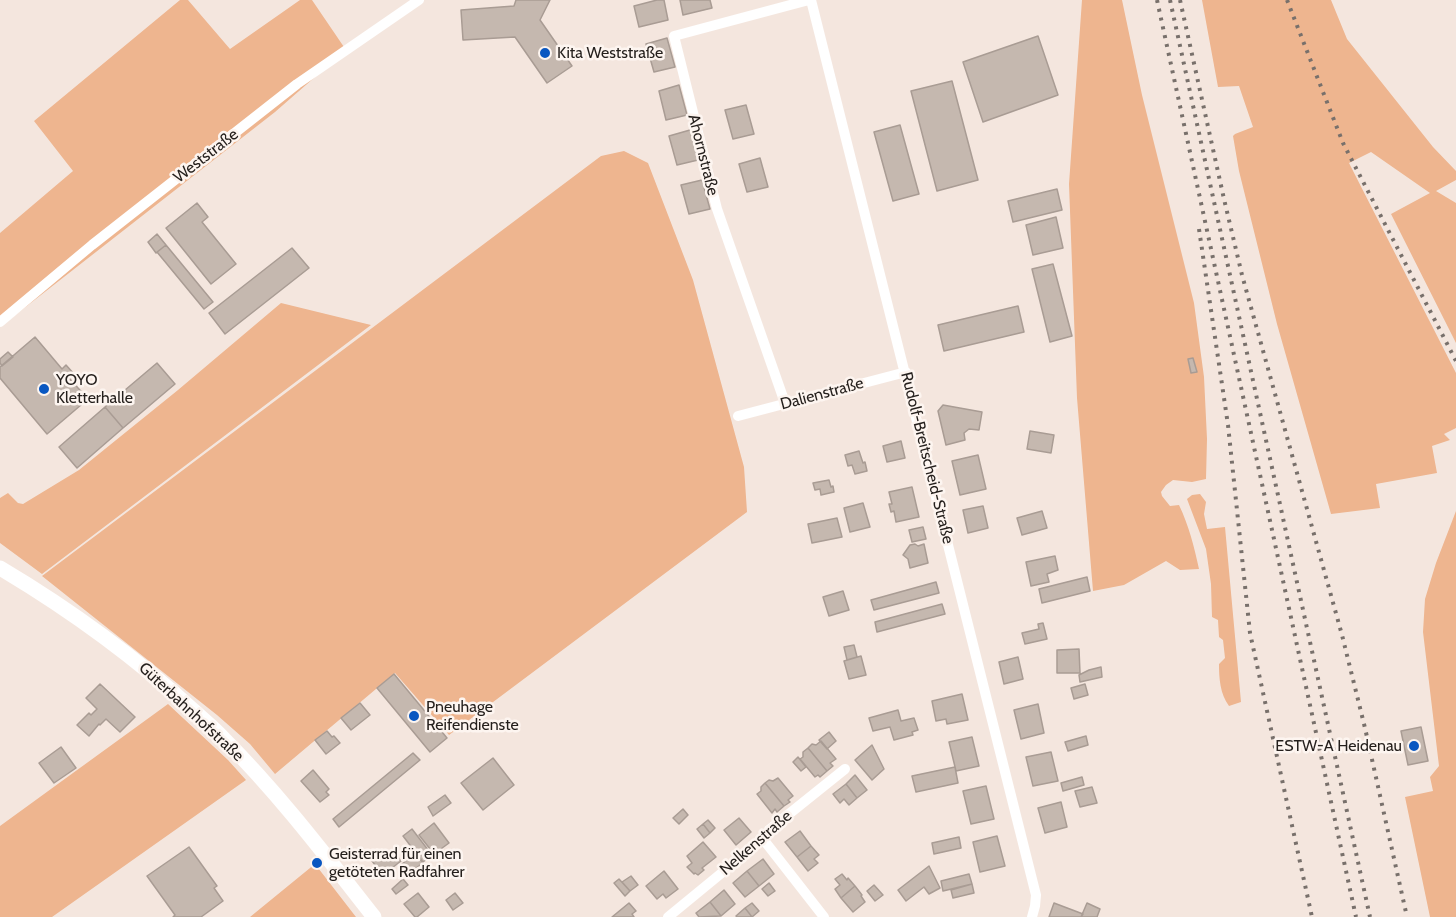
<!DOCTYPE html>
<meta charset="utf-8">
<style>
body{margin:0}
canvas{display:block;background:#f4e6de}
</style>
<canvas width="1456" height="917"></canvas>
<script>
const ctx = document.querySelector('canvas').getContext('2d');
ctx.lineJoin = 'round';
function fill(path, color) { ctx.fillStyle = color; ctx.fill(path, 'evenodd'); }
function trace(path, color, width, dash) { ctx.strokeStyle = color; ctx.lineWidth = width; ctx.lineCap = dash ? 'butt' : 'round'; ctx.setLineDash(dash || []); ctx.stroke(path); }
function drawText(font, color, halo, rows, align = 'center') {
  ctx.font = font + ' Cabin,sans-serif'; ctx.lineWidth = 5; ctx.setLineDash([]); ctx.textBaseline = 'middle'; ctx.strokeStyle = halo; ctx.fillStyle = color; for (const [text, x, y, turn = 0] of rows) {
    ctx.save(); ctx.translate(x, y); ctx.rotate((+turn || 0) * Math.PI / 180); ctx.textAlign = isNaN(turn) ? turn : align; if (halo) ctx.strokeText(text, 0, 0); ctx.fillText(text, 0, 0); ctx.restore();
  }
}
const green = new Path2D(`
 M180,0H188L230,49L300,0H312L346,50L275,112L0,327V233L73,171L34,121Z
 M1082,0H1122L1142,95L1194,303L1204,377L1207,439L1206,479L1192,482L1173,480L1166,485L1161,492L1162,496L1170,506L1179,505C1189,526 1194,546 1199,569L1180,570L1166,561L1124,585L1093,591L1077,398L1069,184Z
 M1202,0H1331L1347,39L1433,147L1456,171V180L1436,191L1456,203V343L1391,214L1430,193L1371,152L1349,163L1456,373V428L1444,434L1450,440L1432,446L1437,473L1376,484L1380,508L1331,514L1277,324L1239,171L1233,136L1235,134L1253,127L1239,86L1218,87Z
 M624,151L648,163L693,280L744,467L747,512L449,735L395,673L275,774L250,744L217,715L42,576L601,156Z
 M281,303L371,325L42,574L0,543V498L8,493L18,503L23,504L79,470L178,390Z
 M1200,494L1206,502L1204,514L1207,529L1225,527L1241,702L1229,706C1220,694 1219,678 1219,664L1225,658L1223,640L1219,637L1218,620L1212,617L1211,584L1206,549L1187,499L1192,495Z
 M1456,511V917H1430L1405,797L1433,791L1430,777L1439,766L1423,632L1425,599L1436,563Z
 M168,704L228,760L246,780L52,917H0V826Z
 M315,864L356,917H250L310,868Z`);
const building = new Path2D(`
 M516,0H550L540,20L572,66L547,83L515,37L463,40L461,10L514,6Z
 M657,0H664L668,20L639,27L634,6Z
 M680,0H710L712,8L683,15Z
 M1038,36L1058,95L983,122L963,62Z
 M667,38L675,67L654,72L646,44Z
 M952,81L978,180L937,191L911,91Z
 M679,85L687,115L666,120L659,91Z
 M746,105L754,134L733,139L725,110Z
 M900,125L919,194L893,201L874,132Z
 M690,130L698,160L677,165L669,136Z
 M760,158L768,187L747,192L739,164Z
 M702,180L710,209L689,214L681,185Z
 M1057,189L1062,210L1013,222L1008,201Z
 M197,203L208,217L202,222L236,264L211,284L166,228Z
 M1056,217L1063,248L1033,255L1026,225Z
 M157,234L166,245L156,253L148,242Z
 M166,245L213,302L204,309L157,252Z
 M292,248L309,268L225,334L209,313Z
 M1053,264L1072,336L1050,342L1032,269Z
 M1018,306L1024,332L944,351L938,325Z
 M35,337L62,369L66,365L74,374L69,378L88,399L47,434L0,378V367Z
 M8,352L13,357L2,366L0,363V359Z
 M1193,358L1197,372L1191,373L1188,359Z
 M157,363L175,384L123,428L105,407Z
 M943,405L982,412L979,430L969,429L964,433L965,440L946,445L938,411Z
 M105,407L123,428L77,468L59,447Z
 M1030,431L1054,435L1051,453L1027,449Z
 M901,441L905,458L887,462L883,446Z
 M859,451L863,463L865,462L867,471L855,474L852,465L848,466L845,455Z
 M978,455L986,489L960,495L952,461Z
 M829,480L831,487L833,486L834,492L821,495L820,489L815,490L813,483Z
 M912,487L919,517L896,522L894,511L891,512L889,504H892L889,492Z
 M863,503L870,527L850,532L844,508Z
 M983,506L988,528L968,533L963,510Z
 M1042,511L1047,528L1022,535L1017,518Z
 M837,518L842,537L812,543L808,524Z
 M923,527L926,539L912,542L909,530Z
 M915,544L918,546L924,544L928,563L910,568L908,559L903,555L910,545Z
 M1055,556L1058,570L1047,574L1049,582L1031,586L1026,562Z
 M1087,577L1090,591L1042,603L1039,589Z
 M936,582L939,593L874,610L871,600Z
 M843,591L849,610L829,616L823,597Z
 M942,604L945,614L877,632L875,622Z
 M1043,623L1047,639L1025,644L1022,633L1039,629L1038,624Z
 M854,645L857,657L847,660L844,647Z
 M1079,649L1080,673H1057V650Z
 M861,656L866,675L849,679L844,661Z
 M1018,657L1023,679L1004,684L999,662Z
 M1101,667L1102,677L1080,682L1079,675L1089,670Z
 M394,674L447,738L430,752L377,688Z
 M100,684L135,717L120,732L106,719L100,725L99,724L89,736L77,725L89,713L91,715L97,709L86,698Z
 M1085,684L1088,695L1074,699L1071,688Z
 M962,694L968,720L947,724L946,719L936,721L932,701Z
 M360,703L370,715L351,730L341,718Z
 M1038,704L1044,733L1021,739L1014,710Z
 M898,710L901,721L914,718L918,730L912,732L913,735L894,740L890,727L873,731L869,718Z
 M1421,727L1428,761L1408,765L1401,731Z
 M327,731L332,737L334,736L340,743L326,754L315,740Z
 M829,732L836,741L827,749L819,740Z
 M1086,736L1088,745L1068,751L1065,742Z
 M972,737L979,766L956,771L949,742Z
 M821,741L836,759L830,763L833,766L827,771L808,748L812,744L816,745Z
 M872,745L884,769L872,780L855,760Z
 M61,747L76,768L54,783L39,763Z
 M808,748L827,771L820,777L818,775L815,777L800,759L803,757V752Z
 M1051,752L1058,781L1033,786L1026,757Z
 M413,753L420,760L339,827L333,819Z
 M798,757L806,767L801,771L793,762Z
 M493,758L514,785L483,810L461,783Z
 M955,767L958,783L916,792L912,776Z
 M313,770L329,789L326,792L329,795L320,802L301,781Z
 M855,775L867,790L857,798L846,784Z
 M1082,777L1084,785L1063,791L1061,783Z
 M778,778L793,796L788,800L790,802L784,806L765,783L769,780L773,781Z
 M765,783L784,806L777,812L775,809L772,813L757,794L761,791V787Z
 M846,784L857,798L849,805L844,799L840,803L833,794Z
 M986,786L994,819L971,824L963,791Z
 M1092,787L1097,803L1080,807L1075,791Z
 M445,795L451,803L433,816L428,807Z
 M1061,802L1067,827L1045,833L1038,808Z
 M683,809L688,815L679,824L673,818Z
 M739,818L751,832L736,845L724,830Z
 M708,820L715,828L710,833L703,824Z
 M434,823L449,843L434,854L419,835Z
 M703,824L710,833L704,838L697,829Z
 M412,829L432,855L423,862L403,836Z
 M800,831L811,846L797,857L785,842Z
 M997,836L1005,866L980,872L973,842Z
 M959,837L961,848L934,854L932,843Z
 M703,842L716,857L702,868L704,870L698,875L695,873L694,874L687,867L692,863L687,856Z
 M811,846L819,855L814,859L818,863L808,871L797,857Z
 M189,847L217,886L214,888L223,901L201,917H173L175,915L147,876Z
 M383,852L387,857L394,852L401,861L383,875L372,861Z
 M416,853L423,863L409,873L402,864Z
 M763,859L774,874L759,886L747,871Z
 M929,866L940,888L929,894L924,887L906,901L898,890Z
 M664,871L678,889L666,898L663,894L657,899L646,886Z
 M747,871L759,886L745,897L733,883Z
 M842,874L847,880L848,878L855,886L841,898L835,889L840,885L835,879Z
 M969,874L972,884L943,891L941,881Z
 M631,876L638,885L630,891L622,882Z
 M403,879L408,885L396,894L392,889Z
 M619,879L630,891L625,896L614,883Z
 M769,883L775,891L768,896L762,889Z
 M972,884L974,893L953,898L951,890Z
 M874,885L883,895L875,901L867,891Z
 M855,886L862,895L861,896L865,902L853,912L841,898Z
 M724,890L735,904L721,916L710,902Z
 M418,893L429,907L417,917H415L404,904Z
 M455,893L463,903L453,910L446,900Z
 M710,902L721,916L699,917L696,913Z
 M629,903L636,911L632,914L634,917H612Z
 M752,903L759,911L752,917L745,908Z
 M1054,903L1083,914L1081,917H1049Z
 M1087,903L1100,909L1097,917H1081Z
 M745,908L752,917H737L736,916Z`);
const street = new Path2D(`
 M811,0L1036,895L1035,906L1032,917
 M0,322L92,245L297,84L419,0
 M785,403L717,209L674,36L809,0
 M738,416L906,372
 M763,839L824,917
 M668,917L763,839L769,830L845,769`);
const secondary = new Path2D(`
 M0,568C69,609 135,657 194,711C204,720 215,729 224,739C279,794 326,856 374,917`);
const rail = new Path2D(`
 M1157,0L1356,917
 M1170,0L1370,917
 M1180,0L1224,199L1242,275L1342,635L1365,728L1407,917
 M1287,0L1343,143L1456,361
 M1199,229L1228,425L1250,633L1312,917`);
const markers = [
 [545,53,6,"#0957c1"],
 [44,389,6,"#0957c1"],
 [414,716,6,"#0957c1"],
 [1414,746,6,"#0957c1"],
 [317,863,6,"#0957c1"]
];
const poiNames = [
 ["Kita Weststraße",557,53],
 ["YOYO",56,380],
 ["Kletterhalle",56,398],
 ["Pneuhage",426,707],
 ["Reifendienste",426,725],
 ["ESTW-A Heidenau",1402,746,"right"],
 ["Geisterrad für einen",329,854],
 ["getöteten Radfahrer",329,872]
];
const streetNames = [
 ["Ahornstraße",703,155,76],
 ["Weststraße",206,156,-38],
 ["Dalienstraße",822,394,-15],
 ["Rudolf-Breitscheid-Straße",927,458,76],
 ["Güterbahnhofstraße",191,712,43],
 ["Nelkenstraße",756,843,-41]
];
fill(green, '#eeb58f');
fill(building, '#c5b8af');
trace(building, '#a99c94', 1.5);
trace(street, '#fff', 10);
trace(secondary, '#fff', 15);
trace(rail, '#78706b', 4, [3, 6]);
for (const [x, y, r, color] of markers) { const dot = new Path2D(); dot.arc(x, y, r, 0, 2 * Math.PI); ctx.fillStyle = color; ctx.fill(dot); trace(dot, '#fdf5f0', 2); }
drawText('16px', '#241f1c', '#fdf5f0', poiNames, 'left');
drawText('16px', '#241f1c', '#fdf5f0', streetNames);
</script>
